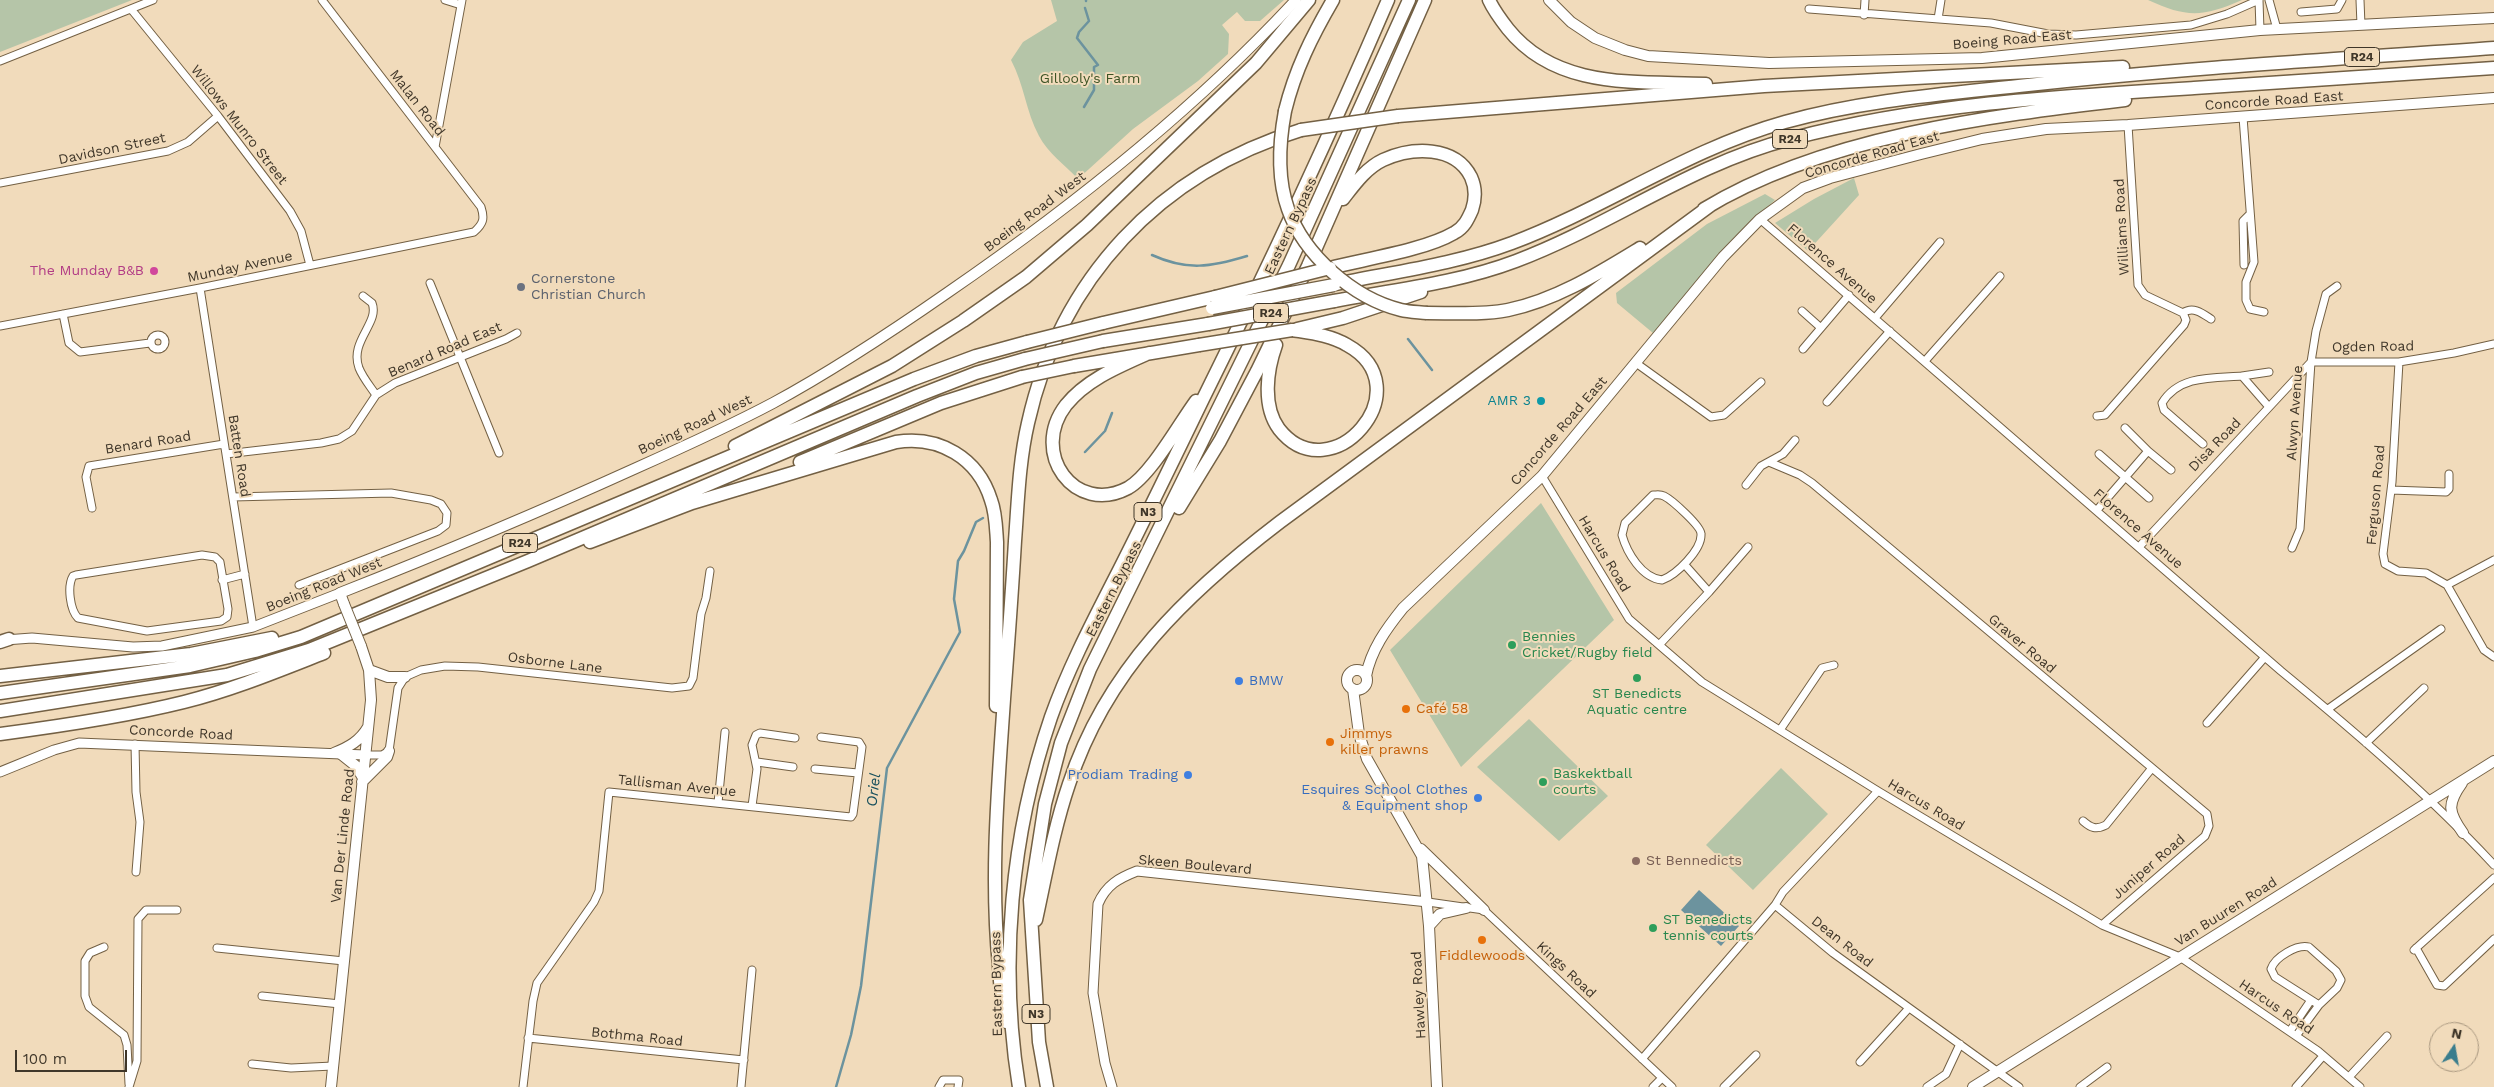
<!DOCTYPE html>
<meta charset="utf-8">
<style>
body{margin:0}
#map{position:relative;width:2494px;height:1087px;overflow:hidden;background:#f1dbbb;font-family:"Work Sans",sans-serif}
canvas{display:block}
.north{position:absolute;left:2429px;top:1022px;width:50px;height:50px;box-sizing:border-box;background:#f1dbbb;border:1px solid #aa9981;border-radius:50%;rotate:12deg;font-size:14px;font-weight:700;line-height:20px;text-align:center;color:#3f3629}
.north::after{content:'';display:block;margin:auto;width:18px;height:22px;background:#3a7d8d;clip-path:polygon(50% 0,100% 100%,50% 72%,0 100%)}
.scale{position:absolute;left:15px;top:1050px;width:112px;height:22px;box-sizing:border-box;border:2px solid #3f3629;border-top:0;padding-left:6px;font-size:15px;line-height:18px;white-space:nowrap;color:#3f3629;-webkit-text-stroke:4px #f1dbbb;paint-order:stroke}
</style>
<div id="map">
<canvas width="2494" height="1087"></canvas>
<div class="north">N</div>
<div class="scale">100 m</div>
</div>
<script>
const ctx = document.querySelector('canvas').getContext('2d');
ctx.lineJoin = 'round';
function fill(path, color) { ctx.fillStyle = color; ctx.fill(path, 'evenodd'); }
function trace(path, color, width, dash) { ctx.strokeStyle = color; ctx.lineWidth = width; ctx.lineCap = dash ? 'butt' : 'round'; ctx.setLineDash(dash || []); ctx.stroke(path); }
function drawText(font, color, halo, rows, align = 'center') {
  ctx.font = font + ' "Work Sans",sans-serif'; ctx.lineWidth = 4; ctx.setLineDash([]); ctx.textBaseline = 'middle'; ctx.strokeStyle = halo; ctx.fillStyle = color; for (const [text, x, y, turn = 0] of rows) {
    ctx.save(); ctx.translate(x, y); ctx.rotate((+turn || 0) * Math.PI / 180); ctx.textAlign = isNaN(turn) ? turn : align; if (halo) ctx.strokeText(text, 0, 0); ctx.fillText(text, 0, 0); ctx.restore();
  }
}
const green = new Path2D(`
 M0,0H132L0,52Z
 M1051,0H1284L1260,21H1245L1237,12L1222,25L1229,34L1228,54L1198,81L1133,129L1078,179C1065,165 1048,153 1039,136C1026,112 1024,84 1011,60L1023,42L1057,21Z
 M2148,0H2242C2203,17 2187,18 2148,0Z
 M1854,178L1859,195L1808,251L1775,223L1814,199Z
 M1765,194L1775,200L1733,239L1663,333H1653L1617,303L1616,293L1707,224Z
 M1541,503L1614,620L1461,767L1390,650Z
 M1529,719L1608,796L1559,841L1477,767Z
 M1781,768L1828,814L1753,890L1706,845Z`);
const water = new Path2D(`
 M1699,890L1739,926L1721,946L1681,910Z`);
const stream = new Path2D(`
 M1086,1V0
 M1084,107L1094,90V67L1098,65L1077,38L1079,32L1089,21L1085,8
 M1152,255C1187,271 1211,267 1247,256
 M1408,339L1432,370
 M1085,452L1105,431L1112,413
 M836,1087L851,1035L861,986L887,768L960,632L954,599L958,561L964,551L976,522L983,518`);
const minor = new Path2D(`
 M445,0L461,5
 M2259,0L2260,30
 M2269,0L2277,29
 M2360,0L2361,25
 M131,9L218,116L290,211L301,231L310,265
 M1809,9L1991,23L2048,34L2076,35L2191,25L2227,14L2259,0
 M2301,12L2337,9L2342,0
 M1864,15L1865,0
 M1938,19L1941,0
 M0,61L153,0
 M2243,117L2254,262L2246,282V300L2250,309L2264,312
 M435,147L462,0
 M0,183L168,151L188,142L218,116
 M1760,219L2281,671C2355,732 2429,795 2494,865
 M2244,265L2243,221L2250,214
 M430,283L499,453
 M200,288L253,627
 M363,296L372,303C380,323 349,341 359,368C363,378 370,386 376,395
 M1802,311L1821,328
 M2183,313C2193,306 2202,313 2211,319
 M63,314L69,343L80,352L150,343
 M1875,318L1940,242
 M0,326L200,288L474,232C483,224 485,219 481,207L322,0
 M151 342a7 7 0 1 1 14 0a7 7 0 1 1-14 0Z
 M1803,349L1849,295
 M1925,361L2000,276
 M2311,362H2399L2454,353L2494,344
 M2399,362L2392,482L2383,554L2385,564L2398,571L2426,573L2447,585L2494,560
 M1636,363L1711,417L1724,415L1761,382
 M1827,402L1890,331
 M2269,407L2242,376L2269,372
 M2097,416L2105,415L2184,325L2186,320L2183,313L2145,295L2138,285L2128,125
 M2203,444L2164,410L2162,403C2179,375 2213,378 2242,376
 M2148,451L2171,470
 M226,454L321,443L339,439L352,431L376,395L395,383L506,339L517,333
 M2099,454L2149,498
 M1769,462L1800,475L1812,483L2207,814L2209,826L2205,836L2102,925
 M1542,476L1629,619L1702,682L1878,791L2102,925L2180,957L2318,1051L2360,1087
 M1746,485L1761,466L1783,454L1795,440
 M2391,490L2446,492L2449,489V474
 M1653,495C1657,495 1660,494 1664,496C1672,500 1701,526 1701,534C1702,550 1676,575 1662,580C1642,578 1627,553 1622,535L1625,523Z
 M233,497L391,493L431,500L441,504L447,513L446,525L438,531L299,585
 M92,508L86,477L89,466L224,444
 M2097,510L2148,451L2125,428
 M2139,547L2311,362
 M2292,548L2300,529L2311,362L2316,331L2326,294L2337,286
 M202,555L215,557L220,562L228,609L227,617L221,621L147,631L78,618C70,610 67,586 73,576L76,575Z
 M222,580L245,574
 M2447,585L2484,650L2494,657
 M1709,592L1748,547
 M1659,645L1709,592L1685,565
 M2328,709L2441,629
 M2207,723L2265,657
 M1780,730L1822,668L1834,665
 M2366,743L2424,688
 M135,744L136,792L140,822L136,872
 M365,755H382L389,751L398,688L405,677L421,670L445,666L478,667L672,688L689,686L693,678L701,614L706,598L710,571
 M757,762L793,767
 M815,769L858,773
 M1878,791L1783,892L1775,905L1833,953L2019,1087
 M718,803L725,732
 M752,806L757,769L752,745L756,735L760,733L795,738
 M2083,821C2091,828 2096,830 2106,825L2152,768
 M1428,902L1484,910L1672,1087
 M104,947L90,953L85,961V996L89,1007L124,1035L127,1045L129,1084
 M217,948L344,961
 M2416,948L2437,985L2444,986L2494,939
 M2414,950L2494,878
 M262,996L340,1004
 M2290,1031L2311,1000
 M2296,1036L2319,1005L2337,988L2341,980L2336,971L2309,947C2297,944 2275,957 2271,969L2275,977L2319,1005
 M528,1038L744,1060
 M1642,1059L1775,905
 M1860,1062L1909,1008
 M252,1064L291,1068L333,1066
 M2349,1077L2387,1036
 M129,1087L137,1061L138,919L146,910H177
 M523,1087L533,1001L537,983L594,902L599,891L609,792L851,817L853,814L862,747L859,742L821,737
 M741,1087L752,970
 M939,1087L943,1080H959L958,1087
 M1653,1087L1662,1078
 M1724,1087L1756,1055
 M1927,1087L1946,1074L1960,1044
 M2080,1087L2107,1067
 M2296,1087L2323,1056`);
const tertiary = new Path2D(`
 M5,640L32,638L133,647L162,646L253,627L340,593
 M0,772L54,750L79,743L365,755
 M1112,1087L1105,1063L1093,993L1098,904C1106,885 1119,878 1137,871L1428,902`);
const secondary = new Path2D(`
 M1549,0L1571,22L1595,38L1625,50L1648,56L1769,63L1982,58L2260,30L2494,18
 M344,604L340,593C439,554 537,513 634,469C681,448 728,427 773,403C834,370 891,332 947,293C1072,207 1193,111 1296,0
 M369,670L388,677H405
 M1347 680a10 10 0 1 1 20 0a10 10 0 1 1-20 0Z
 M1366,676C1371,650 1386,629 1403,608L1542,476L1723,257L1760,219L1803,188L1830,178L1921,154L1982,139L2046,129L2128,125L2494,98
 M1353,689L1359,734L1367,759L1422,856L1429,926L1437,1087
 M334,753C349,747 360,741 368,727
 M341,754L356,766L363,778
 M362,782L387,757L389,751
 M2462,783C2447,804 2448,812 2463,833
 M1421,849L1484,910
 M1429,926L1440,914L1466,908
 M331,1087L371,700L369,670L361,646
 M1973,1087L2494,761`);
const motorway = new Path2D(`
 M1489,0C1494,11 1501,20 1508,29C1557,90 1636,81 1706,84
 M1285,111C1295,70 1312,36 1333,0
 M1398,116L1764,86L2123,67
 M1704,209C1822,137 1989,116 2125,100
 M1330,268C1365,259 1425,250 1454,233C1464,228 1468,219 1472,210C1476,198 1476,188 1471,177C1455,145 1412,147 1383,160C1366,168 1354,185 1343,199
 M1336,284C1394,272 1456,264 1512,243C1605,208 1688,149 1785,122C1864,100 1946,94 2028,85C2183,68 2338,59 2494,48
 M1334,301C1394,290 1458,283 1516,261C1609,226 1692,164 1790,139C1921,104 2059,96 2194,88C2294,82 2394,74 2494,68
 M1427,313C1453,313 1482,315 1508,310C1556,300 1599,273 1640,248
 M1103,323L1215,297
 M1297,329L1343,318L1421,292
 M1103,341L1208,324
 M1276,345C1267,370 1262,406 1279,429C1331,495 1425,388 1347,345C1330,335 1310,333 1292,330
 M1149,353C1120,366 1087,379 1066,405C1029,453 1075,516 1128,488C1151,475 1179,424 1196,401
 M1074,366L1199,345
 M735,446L892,366L963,321L1026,277L1087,225L1256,63L1309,0
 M800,462L941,403L1022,377
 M692,503L896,442C939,435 978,458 991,500C996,513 996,528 997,542L996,706
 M1179,508L1220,441L1257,371L1308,266L1425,0
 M590,542L700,500
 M0,642L9,639
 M0,676L191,654L272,638
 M0,693L190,666L255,651L301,637L914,379L976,356L1027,342
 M0,711L227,675L309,650L528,561L917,396L976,373L1025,359
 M0,734C61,726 124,717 184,702C232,690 278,671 324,653
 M1036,920C1046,874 1054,828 1069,784C1106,670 1187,593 1280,522L1711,205
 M1006,1022C1002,1004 1000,985 999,966C990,877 998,788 1004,699C1008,646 1012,593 1015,541C1018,501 1019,462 1028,423C1060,279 1159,173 1301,130
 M1019,1087C999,964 1011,834 1051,717C1068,669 1092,623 1115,578C1145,519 1174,459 1203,399C1268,268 1330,135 1388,0
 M1047,1087L1039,1042L1030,900L1045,804L1061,743L1090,669L1289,265L1409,0`);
const secondaryBridge = new Path2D(`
 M344,604L361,646`);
const motorwayBridge = new Path2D(`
 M1285,111C1279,143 1277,178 1288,209C1304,255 1353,298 1401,310C1409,312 1418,312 1427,313
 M1301,130L1398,116
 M1215,297L1330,268
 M1212,308L1334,285
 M1208,324L1334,301
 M1027,342L1103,323
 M1199,345L1292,330
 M1025,359L1103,341
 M1022,377L1074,366`);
const markers = [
 [154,271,5,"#d1479c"],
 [521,287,5,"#6b7280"],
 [1541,401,5,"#0f9aa8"],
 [1512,645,5,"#2e9e5b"],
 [1637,678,5,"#2e9e5b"],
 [1239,681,5,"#3f7fe0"],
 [1406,709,5,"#e8710a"],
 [1330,742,5,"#e8710a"],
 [1188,775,5,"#3f7fe0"],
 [1543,782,5,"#2e9e5b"],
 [1478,798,5,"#3f7fe0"],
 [1636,861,5,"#8d6e63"],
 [1653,928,5,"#2e9e5b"],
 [1482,940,5,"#e8710a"]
];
const shields = [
 [2362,57,35],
 [1790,139,35],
 [1271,313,35],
 [1148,512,28],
 [520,543,35],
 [1036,1014,28]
];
const shieldNames = [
 ["R24",2362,57],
 ["R24",1790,139],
 ["R24",1271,313],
 ["N3",1148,512],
 ["R24",520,543],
 ["N3",1036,1014]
];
const streetNames = [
 ["Boeing Road East",2012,40,-5],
 ["Concorde Road East",2274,101,-4],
 ["Malan Road",417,103,52],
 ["Willows Munro Street",239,125,52],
 ["Davidson Street",112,149,-12],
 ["Concorde Road East",1872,155,-16],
 ["Boeing Road West",1035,212,-37],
 ["Eastern Bypass",1291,226,-65],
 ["Williams Road",2122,227,-93],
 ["Florence Avenue",1832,264,41],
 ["Munday Avenue",240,267,-12],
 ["Ogden Road",2373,347,-1],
 ["Benard Road East",445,350,-23],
 ["Alwyn Avenue",2295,413,-86],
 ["Boeing Road West",695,425,-25],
 ["Concorde Road East",1559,431,-49],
 ["Benard Road",148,443,-9],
 ["Disa Road",2215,445,-46],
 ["Batten Road",239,456,81],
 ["Ferguson Road",2376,495,-85],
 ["Florence Avenue",2138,529,41],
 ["Harcus Road",1604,554,59],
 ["Boeing Road West",324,585,-22],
 ["Eastern Bypass",1114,589,-63],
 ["Graver Road",2022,644,40],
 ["Osborne Lane",555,663,7],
 ["Concorde Road",181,733,3],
 ["Tallisman Avenue",677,786,6],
 ["Harcus Road",1926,805,31],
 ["Van Der Linde Road",343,836,-84],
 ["Skeen Boulevard",1195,865,5],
 ["Juniper Road",2149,867,-41],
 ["Van Buuren Road",2226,912,-32],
 ["Dean Road",1842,942,38],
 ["Kings Road",1566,970,43],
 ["Eastern Bypass",997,984,-91],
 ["Hawley Road",1419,995,-93],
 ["Harcus Road",2276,1007,34],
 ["Bothma Road",637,1037,6]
];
const parkNames = [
 ["Gillooly's Farm",1090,79]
];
const hotelNames = [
 ["The Munday B&B",144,271]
];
const worshipNames = [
 ["Cornerstone",531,279],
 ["Christian Church",531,295]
];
const cultureNames = [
 ["AMR 3",1531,401]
];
const leisureNames = [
 ["Bennies",1522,637],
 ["Cricket/Rugby field",1522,653],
 ["ST Benedicts",1637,694,"center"],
 ["Aquatic centre",1637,710,"center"],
 ["Baskektball",1553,774],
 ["courts",1553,790],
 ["ST Benedicts",1663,920],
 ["tennis courts",1663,936]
];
const shopNames = [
 ["BMW",1249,681,"left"],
 ["Prodiam Trading",1178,775],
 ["Esquires School Clothes",1468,790],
 ["& Equipment shop",1468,806]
];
const foodNames = [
 ["Café 58",1416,709],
 ["Jimmys",1340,734],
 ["killer prawns",1340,750],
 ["Fiddlewoods",1482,956,"center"]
];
const educationNames = [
 ["St Bennedicts",1646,861]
];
const waterNames = [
 ["Oriel",874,790,-83]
];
fill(green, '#b5c5a8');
fill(water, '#6c939e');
trace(stream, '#6c939e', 2.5);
trace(minor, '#736044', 9);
trace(tertiary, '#736044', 11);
trace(secondary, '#736044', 12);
trace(motorway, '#736044', 15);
trace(minor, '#fff', 7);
trace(tertiary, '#fff', 9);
trace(secondary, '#fff', 10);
trace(motorway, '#fff', 12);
trace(secondaryBridge, '#736044', 12, []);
trace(motorwayBridge, '#736044', 15, []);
trace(secondaryBridge, '#fff', 10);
trace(motorwayBridge, '#fff', 12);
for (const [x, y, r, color] of markers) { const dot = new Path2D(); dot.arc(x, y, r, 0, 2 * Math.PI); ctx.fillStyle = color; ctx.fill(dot); trace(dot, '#f1dbbb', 2); }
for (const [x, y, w] of shields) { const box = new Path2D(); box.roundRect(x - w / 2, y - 9.5, w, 19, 4); ctx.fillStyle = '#f1dbbb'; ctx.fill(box); trace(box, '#3f3629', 1); }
drawText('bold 12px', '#3f3629', null, shieldNames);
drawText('14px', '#3f3629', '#f1dbbb', streetNames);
drawText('14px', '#3c5325', '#f1dbbb', parkNames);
drawText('14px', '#b23c85', '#f1dbbb', hotelNames, 'right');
drawText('14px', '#5b616d', '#f1dbbb', worshipNames, 'left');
drawText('14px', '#0d838f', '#f1dbbb', cultureNames, 'right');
drawText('14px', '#27864d', '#f1dbbb', leisureNames, 'left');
drawText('14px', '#366cbe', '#f1dbbb', shopNames, 'right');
drawText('14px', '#c56008', '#f1dbbb', foodNames, 'left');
drawText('14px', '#785e54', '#f1dbbb', educationNames, 'left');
drawText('italic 15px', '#164f5c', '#f1dbbb', waterNames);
</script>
